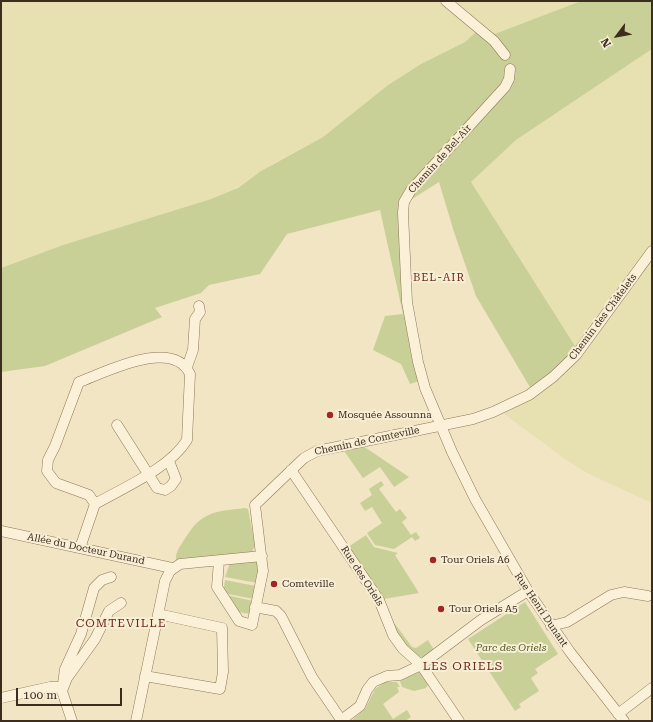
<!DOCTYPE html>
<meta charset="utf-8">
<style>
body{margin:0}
#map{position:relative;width:653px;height:722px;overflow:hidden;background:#f1e5c4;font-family:"Roboto Serif",serif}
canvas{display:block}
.frame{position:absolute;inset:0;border:2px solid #3d2d1e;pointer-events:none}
.north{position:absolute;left:597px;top:16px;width:40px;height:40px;-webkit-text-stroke:3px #f8eed5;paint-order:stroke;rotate:238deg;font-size:11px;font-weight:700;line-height:16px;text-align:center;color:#3d2d1e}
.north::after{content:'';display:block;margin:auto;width:14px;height:18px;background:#3d2d1e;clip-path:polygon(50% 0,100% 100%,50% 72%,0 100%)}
.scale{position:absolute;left:16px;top:688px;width:106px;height:18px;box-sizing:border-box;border:2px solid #3d2d1e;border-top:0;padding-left:5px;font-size:12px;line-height:14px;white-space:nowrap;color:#3d2d1e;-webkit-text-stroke:3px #f8eed5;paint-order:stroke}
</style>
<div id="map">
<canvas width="653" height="722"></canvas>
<div class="frame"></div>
<div class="north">N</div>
<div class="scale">100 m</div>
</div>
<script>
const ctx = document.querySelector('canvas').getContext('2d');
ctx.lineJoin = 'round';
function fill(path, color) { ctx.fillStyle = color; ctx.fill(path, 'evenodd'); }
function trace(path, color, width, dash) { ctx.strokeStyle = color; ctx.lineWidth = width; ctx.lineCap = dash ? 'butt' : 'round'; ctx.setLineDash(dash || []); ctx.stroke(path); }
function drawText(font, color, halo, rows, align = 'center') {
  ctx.font = font + ' "Roboto Serif",serif'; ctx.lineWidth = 4; ctx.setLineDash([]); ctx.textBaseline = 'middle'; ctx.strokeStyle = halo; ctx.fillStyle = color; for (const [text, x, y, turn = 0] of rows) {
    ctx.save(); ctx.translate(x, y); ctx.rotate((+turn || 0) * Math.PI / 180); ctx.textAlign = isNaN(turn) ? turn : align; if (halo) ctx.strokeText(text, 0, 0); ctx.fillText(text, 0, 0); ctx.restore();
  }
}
const farmland = new Path2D(`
 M1,1H444L477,31L465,42L421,64L388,85L323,137L274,163L232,191L211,199L63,245L1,268Z
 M449,1H581L491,36Z
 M652,49V503L589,474L565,459L499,410L534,394L502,233L471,182L516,140Z`);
const green = new Path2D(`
 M581,1H652V49L516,140L471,182L580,354L534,394L476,296L454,232L439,182L401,206L419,381L410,384L401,364L373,350L385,316L403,314L380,210L287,234L260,274L209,285L201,293L155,308L162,317L45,366L1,372V268L63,245L211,199L238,188L261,171L323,137L388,85L421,64L465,42L477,31L487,37Z
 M363,446L409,477L394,487L380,467L363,478L344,451Z
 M381,481L384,485L379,489L396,512L400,509L407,518L402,522L411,535L416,532L420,538L415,541L412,537L394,549L375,545L367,533L382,523L372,507L365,511L360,503L372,495L369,489Z
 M245,508L248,509L255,545L252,552L176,560C175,553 180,546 184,540C202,511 213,512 245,508Z
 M366,535L374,547L398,553L395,555L419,593L384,599L348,547Z
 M256,561L260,563L257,583L225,577L230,563Z
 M225,580L256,586L254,599L223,593Z
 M226,595L253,601L251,614L237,612Z
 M525,602L558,654L535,669L538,673L531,678L539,691L519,704L521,707L515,711L468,639Z
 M393,624H395L412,647L416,648L428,640L434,650L424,657C412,658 394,634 393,624Z
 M420,672L429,685L426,687V688L414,691L402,687L400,681Z
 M385,682H397L400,687H397L399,692L383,704L393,719L407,710L411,717L405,721H351L365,709L375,689Z`);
const minor = new Path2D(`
 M446,1L494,41L505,55
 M510,69L509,79L505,87L411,190L404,202L403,213L407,302L418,362L425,388L452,452L475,499L528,591L570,652L624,721
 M187,367L193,350L195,319L200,312L199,306
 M117,425L157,488L165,490L171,486L176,479L169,461
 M291,470L379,600L393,635L403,649L421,665L459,721
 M1,531L172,568
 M80,548L95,504C123,488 170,468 187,440L190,374C173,337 106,372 79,382L55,446L48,460L47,471L56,483L89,495L95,504
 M219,561L217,587L239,621L252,625L263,571L255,505L304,458L317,451L473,419L493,412L529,395L553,377L576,355L652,251
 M255,607L276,611L281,616L312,677L342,721
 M551,626L567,622L611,595L624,592L648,596
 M145,676L220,689L223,672L222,628L158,614
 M1,698L50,687H58L62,691L67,678L95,639L109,611L121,603
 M618,714L652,688
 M72,721L62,691L65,669L81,634L94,588L102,580L111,577
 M136,721L165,581L170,571L180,564L262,556
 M340,721L360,706L367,690L373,682L387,676L400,675L421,665L481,620L528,591`);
const markers = [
 [330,415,4,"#a12625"],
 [433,560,4,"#a12625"],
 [274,584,4,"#a12625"],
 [441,609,4,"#a12625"]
];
const streetNames = [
 ["Chemin de Bel-Air",440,159,-48],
 ["Chemin des Châtelets",603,317,-53],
 ["Chemin de Comteville",367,441,-12],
 ["Allée du Docteur Durand",86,549,12],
 ["Rue des Oriels",362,576,57],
 ["Rue Henri Dunant",541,610,56]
];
const poiNames = [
 ["Mosquée Assounna",338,415],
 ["Tour Oriels A6",441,560],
 ["Comteville",282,584],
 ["Tour Oriels A5",449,609]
];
const parkNames = [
 ["Parc des Oriels",511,648]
];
const neighbourhoodNames = [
 ["BEL-AIR",439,278]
];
const quarterNames = [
 ["COMTEVILLE",121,623],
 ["LES ORIELS",463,666]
];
fill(farmland, '#e7e0b1');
fill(green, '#c9d097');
trace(minor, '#8e7659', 11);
trace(minor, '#fbf1d9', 10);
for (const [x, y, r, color] of markers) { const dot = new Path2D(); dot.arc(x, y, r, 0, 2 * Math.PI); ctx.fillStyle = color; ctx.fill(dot); trace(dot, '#f8eed5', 1.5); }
drawText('10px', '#3d2d1e', '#f8eed5', streetNames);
drawText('10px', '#3d2d1e', '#f8eed5', poiNames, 'left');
drawText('italic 10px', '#4c5a23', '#f8eed5', parkNames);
ctx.letterSpacing = '1px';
drawText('11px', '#6c2d1a', '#f8eed5', neighbourhoodNames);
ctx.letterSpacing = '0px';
ctx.letterSpacing = '1px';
drawText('12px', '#6c2d1a', '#f8eed5', quarterNames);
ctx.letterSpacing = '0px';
</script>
